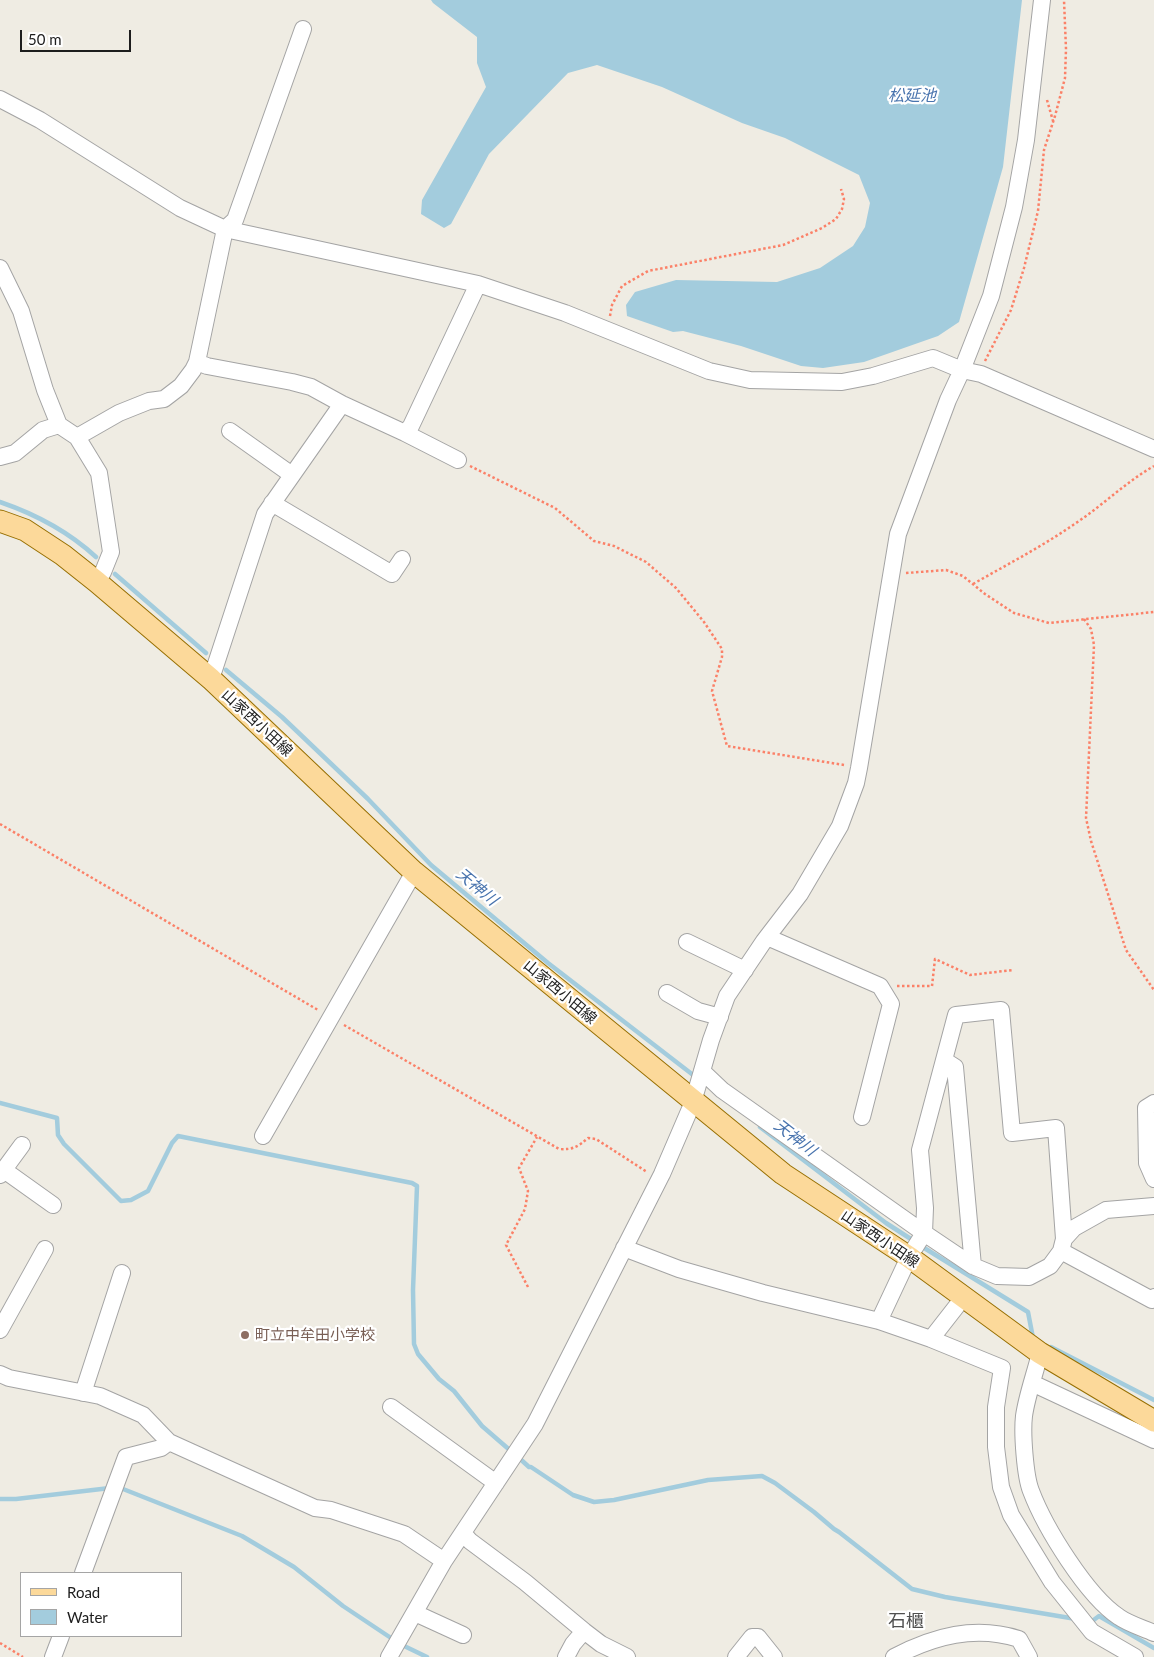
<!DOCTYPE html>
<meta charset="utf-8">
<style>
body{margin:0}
#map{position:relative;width:1154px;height:1657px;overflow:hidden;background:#efece3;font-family:Lato,sans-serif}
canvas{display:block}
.legend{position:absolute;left:20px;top:1572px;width:162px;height:65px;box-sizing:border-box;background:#fff;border:1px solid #a5a5a5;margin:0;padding:6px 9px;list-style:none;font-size:15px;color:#1d1d1d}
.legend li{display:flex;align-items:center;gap:10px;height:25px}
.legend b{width:25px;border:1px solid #a5a5a5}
.scale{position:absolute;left:20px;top:30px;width:111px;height:22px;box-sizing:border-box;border:2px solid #1d1d1d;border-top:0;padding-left:6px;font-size:15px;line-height:18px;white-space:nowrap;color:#1d1d1d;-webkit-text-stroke:4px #fff;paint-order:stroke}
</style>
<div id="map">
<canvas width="1154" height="1657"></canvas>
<ul class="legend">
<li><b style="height:6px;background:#fcd99a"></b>Road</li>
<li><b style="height:14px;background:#a3ccdd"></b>Water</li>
</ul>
<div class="scale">50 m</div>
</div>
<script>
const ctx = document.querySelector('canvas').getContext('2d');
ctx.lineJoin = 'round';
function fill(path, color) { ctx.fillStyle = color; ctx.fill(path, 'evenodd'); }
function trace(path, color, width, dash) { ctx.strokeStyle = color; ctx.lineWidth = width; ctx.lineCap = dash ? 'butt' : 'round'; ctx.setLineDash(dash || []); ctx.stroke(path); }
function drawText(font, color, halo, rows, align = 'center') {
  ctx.font = font + ' Lato,"Noto Sans JP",sans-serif'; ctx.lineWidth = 4.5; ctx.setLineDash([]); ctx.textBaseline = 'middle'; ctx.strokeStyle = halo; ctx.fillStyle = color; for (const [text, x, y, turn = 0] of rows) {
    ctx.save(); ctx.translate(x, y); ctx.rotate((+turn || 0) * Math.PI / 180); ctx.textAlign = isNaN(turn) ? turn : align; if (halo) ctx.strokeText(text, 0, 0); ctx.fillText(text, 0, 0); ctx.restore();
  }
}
const water = new Path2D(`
 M431,0H1022L1003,167L959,322L938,336L864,362L823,368L801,366L741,346L683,331L673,332L627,316L626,305L635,292L676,280L777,282L820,268L853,246L865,227L870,203L859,175L785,138L742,123L662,87L597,65L568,73L489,154L451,224L444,228L421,214L422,200L486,87L477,63V37L433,3Z`);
const stream = new Path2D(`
 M0,502C35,514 69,532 96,557
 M115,574L206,653
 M226,670L282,717L368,799L431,865L548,963L697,1078
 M0,1103L57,1118L58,1135L64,1144L121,1201L131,1200L148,1191L172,1143L178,1136L412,1183L417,1186L413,1290L414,1344L418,1354L439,1379L454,1391L482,1426L512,1452
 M760,1127L886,1223L914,1241
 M921,1246L1028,1312L1033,1338
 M1051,1347L1154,1400
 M518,1457L529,1467H531L573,1495L594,1502L614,1500L708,1480L762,1476L775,1483L814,1512L834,1529L839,1532L912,1589L945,1597L1076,1619
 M118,1487L242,1536L294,1567L343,1606L394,1640
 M0,1499H16L110,1488
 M1088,1622H1091L1099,1616L1154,1648
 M400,1644L427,1657`);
const path = new Path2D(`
 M1047,100L1053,121
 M610,316L612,305L622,286L648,271L783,245L822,228L836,219L842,209L844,199L841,189
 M985,361L1011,310L1024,268L1038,211L1044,150L1055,116L1065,78L1066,49L1064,0
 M470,466L555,508L594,541L614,546L646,562L676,588L704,622L722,649V657L712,691L727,746L844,765
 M906,573L946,570L963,576L985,594L1014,613L1049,623L1154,612
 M973,584C1008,564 1043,546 1076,523C1103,505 1126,482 1154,466
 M1084,619L1091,629L1094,645L1086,818L1091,841L1126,950L1154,990
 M0,824L318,1010
 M897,986H932L935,959L970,975L1013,970
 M344,1025L559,1149C572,1150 578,1147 588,1138L596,1139L647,1172
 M528,1287L506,1245L525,1209L528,1191L519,1168L537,1137
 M0,1643L23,1657`);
const minor = new Path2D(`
 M0,99L40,120L180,208L225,229L478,284L565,313L709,371L750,380L842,382L873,376L933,358L962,370L981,374L1154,449
 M0,268L21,311L45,390L59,425L77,437L99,473L111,552L103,572L97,582
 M197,362L207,366L292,382L311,387L342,404L405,433L411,426L478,284
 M230,431L292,475
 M405,433L458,460
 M77,437L119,413L149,401L164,399L181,386L193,370L197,362L225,229L235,220L303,29
 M0,457L15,453L43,430L59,425
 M272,503L392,574L402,559
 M211,679L265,514L342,404
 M767,937L880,986L891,1004L862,1117
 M687,942L745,970
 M667,993L698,1011L720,1017
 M944,1060L955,1067L973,1266
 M702,1071L722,1090L924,1233
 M1154,1103L1146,1108L1147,1163L1154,1179
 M263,1136L414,872
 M4,1170L53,1205
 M0,1175L22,1145
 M924,1233L925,1208L920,1150L956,1015L1001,1010L1012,1133L1056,1128L1064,1239
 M624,1248L679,1269L763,1293L879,1321L931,1339L963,1298
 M1061,1251L1152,1300L1154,1297
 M879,1321L909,1257L924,1233L973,1266L997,1276L1029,1277L1050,1266L1061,1251L1064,1239L1074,1228L1106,1210L1154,1206
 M0,1330L45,1249
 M931,1339L1002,1368L996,1407V1447L1001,1487L1011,1515L1052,1582L1092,1632L1135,1657
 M1040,1353C1035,1374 1027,1395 1024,1416C1022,1433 1025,1476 1031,1491C1045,1528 1087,1596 1119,1617C1129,1624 1143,1628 1154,1633
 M0,1374L9,1378L100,1396L143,1415L169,1442L315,1508L331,1510L404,1534L444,1561
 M1032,1383L1154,1440
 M83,1393L122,1273
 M391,1407L496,1483
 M463,1533L470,1541L525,1582L584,1631
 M83,1573L126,1457L161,1448L169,1442
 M415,1613L463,1635
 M53,1657L61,1636
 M389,1657L444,1561L535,1424L662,1174L693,1102L711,1040L727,996L764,941L800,894L840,826L856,783L859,768L898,534L948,400L962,370L991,296L1014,207L1026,140L1042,0
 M566,1657L573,1644L584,1631L601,1644L627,1657
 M736,1657L752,1637H758L774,1657
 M894,1657C934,1636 975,1625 1019,1639L1029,1657`);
const major = new Path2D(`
 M0,521L25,530L63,555L97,582L211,679L414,872L783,1174L909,1257L1040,1353L1154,1421`);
const markers = [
 [245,1335,5,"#8d6e63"]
];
const streetNames = [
 ["山家西小田線",257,723,43],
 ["山家西小田線",560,992,40],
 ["山家西小田線",880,1239,34]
];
const educationNames = [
 ["町立中牟田小学校",255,1335]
];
const waterNames = [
 ["松延池",912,96],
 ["天神川",477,887,40],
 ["天神川",795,1138,38]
];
const quarterNames = [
 ["石櫃",906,1621]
];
fill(water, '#a3ccdd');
trace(stream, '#a3ccdd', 4.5);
trace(minor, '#a4a4a4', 18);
trace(major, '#976f00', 23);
trace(path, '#fb8168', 2.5, [2.5, 2.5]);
trace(minor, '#fff', 16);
trace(major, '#fcd99a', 21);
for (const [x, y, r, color] of markers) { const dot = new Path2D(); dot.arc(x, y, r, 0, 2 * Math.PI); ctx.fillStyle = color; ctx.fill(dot); trace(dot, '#fff', 2); }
drawText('15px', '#1d1d1d', '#fff', streetNames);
drawText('15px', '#785e54', '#fff', educationNames, 'left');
drawText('italic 16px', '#4974ae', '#fff', waterNames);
drawText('18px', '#505050', '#fff', quarterNames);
</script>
